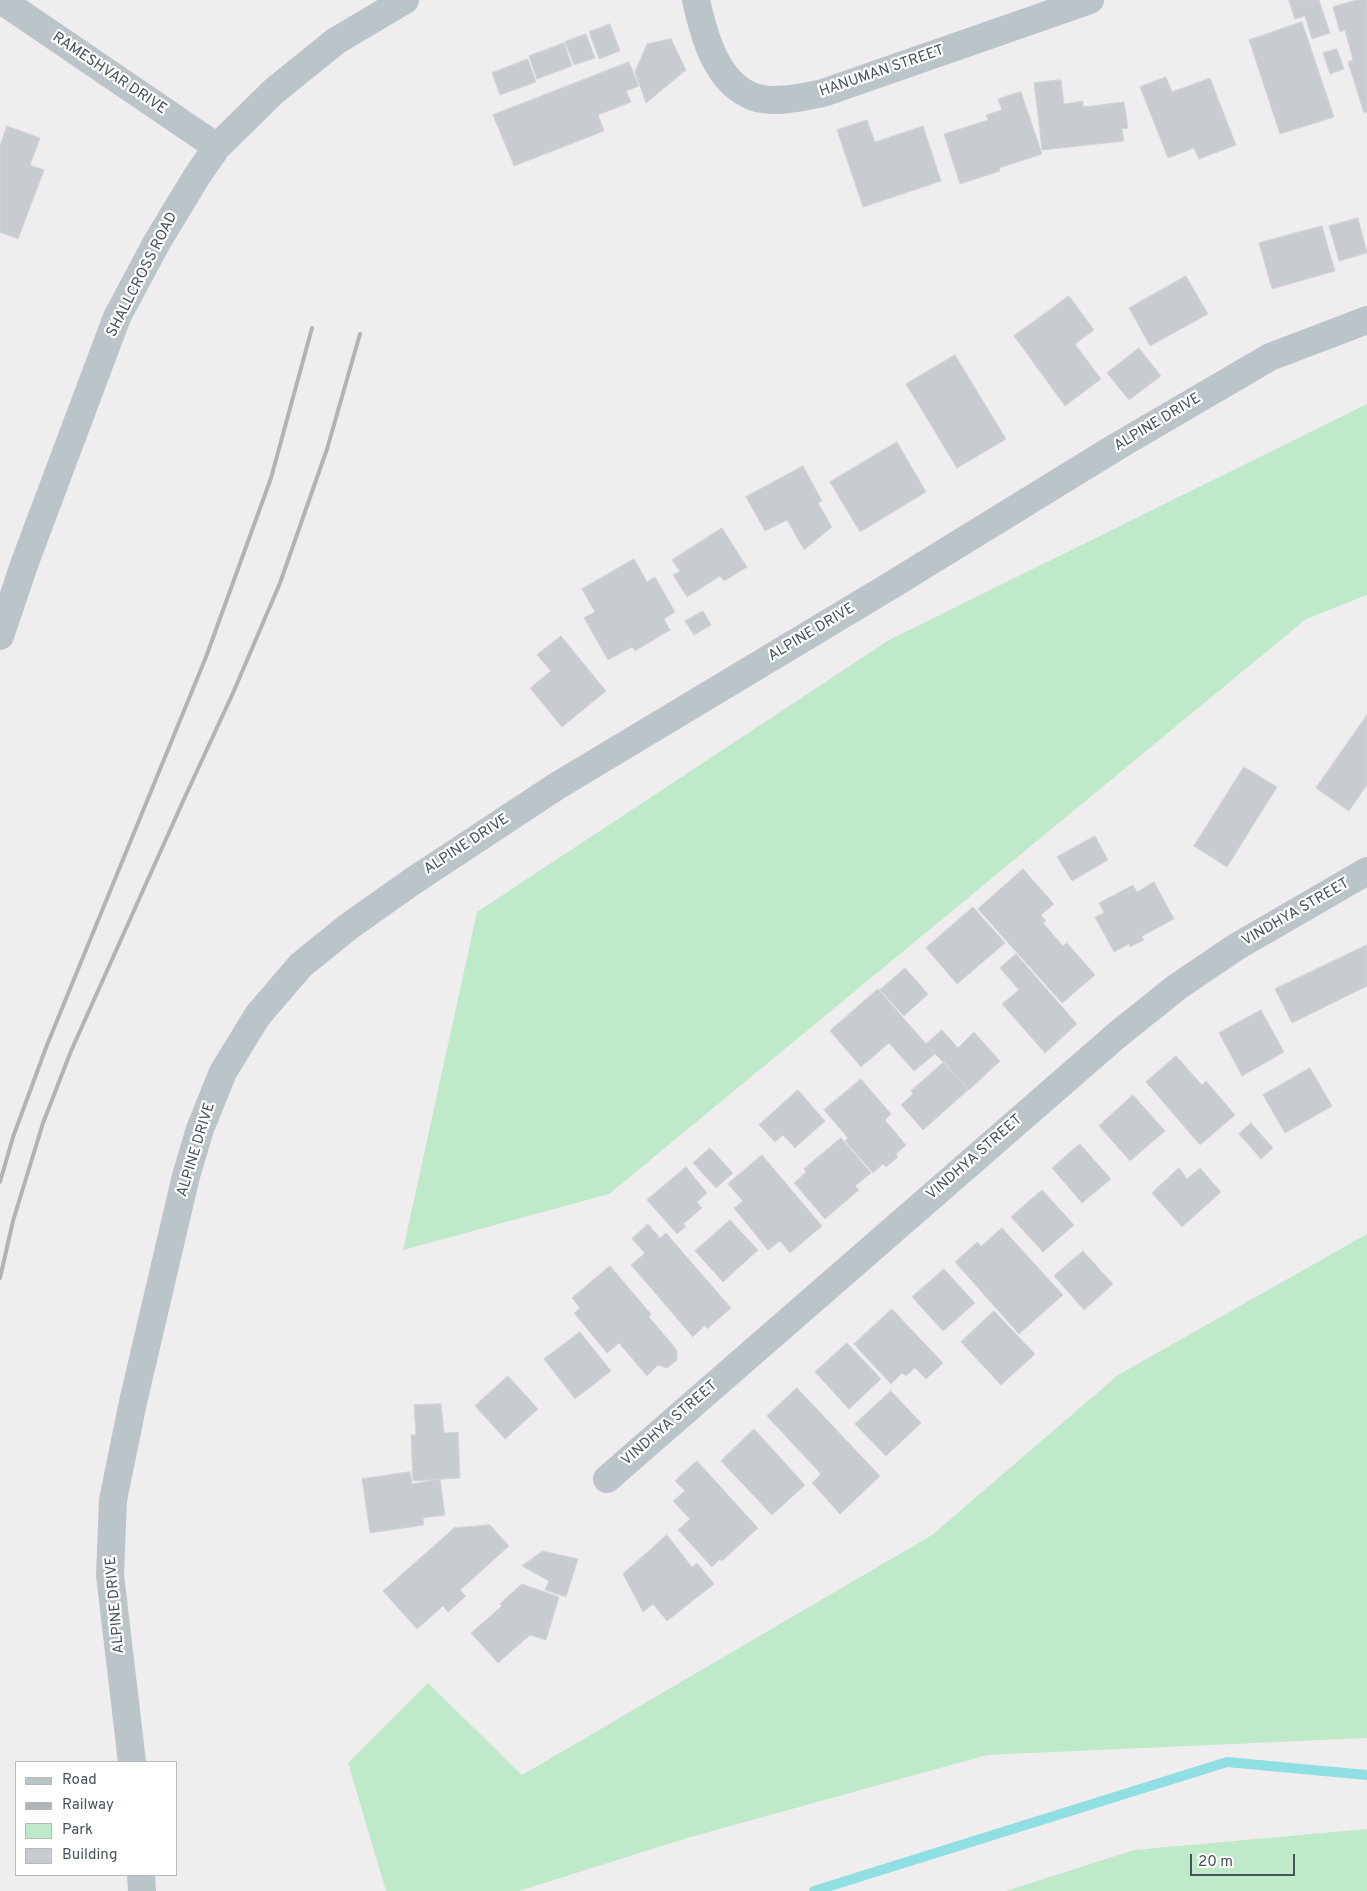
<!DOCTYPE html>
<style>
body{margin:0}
#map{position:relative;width:1367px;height:1891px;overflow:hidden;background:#f0edee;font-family:Overpass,sans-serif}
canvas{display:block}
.legend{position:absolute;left:15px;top:1761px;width:162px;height:115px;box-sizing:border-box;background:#fff;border:1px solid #b5babd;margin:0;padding:6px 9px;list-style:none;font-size:15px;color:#475359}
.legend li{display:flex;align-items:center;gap:10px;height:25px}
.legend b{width:25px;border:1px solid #b5babd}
.scale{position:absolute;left:1190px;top:1854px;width:105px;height:22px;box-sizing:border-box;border:2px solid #475359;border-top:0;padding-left:6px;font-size:15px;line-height:18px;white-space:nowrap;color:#475359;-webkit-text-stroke:4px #fff;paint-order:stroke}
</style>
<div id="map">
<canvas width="1367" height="1891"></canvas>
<ul class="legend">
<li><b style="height:6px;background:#bac4c9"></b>Road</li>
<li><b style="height:6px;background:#b0b4b7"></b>Railway</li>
<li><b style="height:14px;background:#bfeac9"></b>Park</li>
<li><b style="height:14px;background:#c8cbcf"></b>Building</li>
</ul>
<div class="scale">20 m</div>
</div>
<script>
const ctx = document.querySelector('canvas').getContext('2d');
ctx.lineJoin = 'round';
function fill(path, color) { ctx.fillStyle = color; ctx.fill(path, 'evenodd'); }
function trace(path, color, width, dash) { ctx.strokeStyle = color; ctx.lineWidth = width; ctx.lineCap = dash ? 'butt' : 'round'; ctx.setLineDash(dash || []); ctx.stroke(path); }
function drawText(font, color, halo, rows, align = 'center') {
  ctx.font = font + ' Overpass,sans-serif'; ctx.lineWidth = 4.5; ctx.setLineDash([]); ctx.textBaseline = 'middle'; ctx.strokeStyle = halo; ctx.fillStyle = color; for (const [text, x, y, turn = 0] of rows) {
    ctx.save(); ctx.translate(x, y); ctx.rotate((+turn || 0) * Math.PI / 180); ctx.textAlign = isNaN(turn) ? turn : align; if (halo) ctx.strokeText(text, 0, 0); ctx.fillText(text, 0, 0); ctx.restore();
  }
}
const green = new Path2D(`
 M1367,404V595L1306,619L609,1194L403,1250L477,912L889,640Z
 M1367,1234V1738L987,1755L687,1838L519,1891H386L348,1763L428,1683L522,1775L932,1535L1118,1375Z
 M1367,1829V1891H1006L1134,1850Z`);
const stream = new Path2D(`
 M814,1891L1227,1762L1367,1775`);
const building = new Path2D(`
 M1289,0H1319L1330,33L1312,39L1305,16L1295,19Z
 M1357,0H1367V112L1364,113L1348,62L1353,60L1345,30L1340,32L1333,7Z
 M1302,22L1334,117L1280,134L1249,40Z
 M610,24L620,51L599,59L589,32Z
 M586,34L595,58L574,65L565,42Z
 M671,39L686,70L646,103L635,72L647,44Z
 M564,43L572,66L537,79L529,56Z
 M1337,49L1344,69L1330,74L1323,53Z
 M528,59L536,82L500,95L492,73Z
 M629,62L639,86L626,91L631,102L598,115L604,131L514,166L493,115Z
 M1166,77L1172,92L1210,78L1236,145L1199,159L1194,148L1168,158L1140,87Z
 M1061,80L1064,104L1083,101V107L1124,102L1128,128L1122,129L1124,141L1042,150L1034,83Z
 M1021,92L1042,154L999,168L1000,171L960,184L944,134L988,120L986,115L1002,110L998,99Z
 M867,120L875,142L923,126L941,181L863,207L837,130Z
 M7,126L40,138L30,165L44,170L18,239L0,232V146Z
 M1358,218L1367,253L1339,261L1329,226Z
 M1322,226L1335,271L1272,289L1259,243Z
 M1186,276L1208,314L1150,346L1129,308Z
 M1069,296L1094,330L1075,344L1101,379L1065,406L1014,336Z
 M1139,348L1161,376L1129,400L1107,373Z
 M955,355L1006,439L957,468L906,384Z
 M897,442L926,492L860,532L830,482Z
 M803,466L822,501L818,503L832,527L804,550L787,520L765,531L746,497Z
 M722,528L747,567L724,581L720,576L687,597L673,575L680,571L672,560Z
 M634,559L647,582L655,577L675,612L664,619L670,630L635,651L632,647L608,660L584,618L595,612L582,589Z
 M703,611L711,625L694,635L685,621Z
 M561,636L606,691L562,727L530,688L551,671L537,655Z
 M1367,715V785L1349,811L1316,788Z
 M1244,767L1277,787L1227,867L1194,846Z
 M1095,836L1108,860L1072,881L1057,857Z
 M1023,869L1054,904L1041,915L1046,921L1043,923L1063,946L1067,943L1095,975L1062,1003L978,909Z
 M1154,882L1174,919L1142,936L1144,940L1130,947L1129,944L1114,952L1095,917L1104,913L1099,903L1133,885L1137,892Z
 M973,907L1005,943L957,984L926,948Z
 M1367,945V986L1292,1023L1275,989Z
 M1016,954L1077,1024L1045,1053L1002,1004L1019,990L1000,968Z
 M905,968L928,994L904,1016L880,990Z
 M878,989L935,1054L914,1071L889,1043L861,1067L830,1031Z
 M1261,1010L1284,1052L1242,1076L1219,1033Z
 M942,1030L958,1048L974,1032L1000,1061L969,1090L926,1044Z
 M1176,1056L1202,1085L1206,1081L1235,1115L1200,1145L1146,1082Z
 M944,1062L968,1090L923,1130L901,1105L913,1094L911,1091Z
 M1310,1068L1332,1106L1285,1133L1263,1095Z
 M861,1079L891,1114L885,1120L906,1145L896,1154L898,1157L886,1167L883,1164L873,1173L845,1141L848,1138L824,1110Z
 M798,1090L825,1121L795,1148L783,1135L775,1142L759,1125Z
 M1133,1095L1165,1131L1130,1161L1099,1126Z
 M1251,1123L1273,1148L1261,1159L1239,1134Z
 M841,1138L871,1173L855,1186L859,1190L825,1219L794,1183L806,1172L804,1169Z
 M1080,1144L1111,1179L1082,1203L1052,1168Z
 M710,1148L733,1173L716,1188L693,1163Z
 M762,1155L822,1226L790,1253L780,1241L768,1250L734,1208L743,1201L728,1184Z
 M686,1167L707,1193L697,1202L702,1208L683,1224L686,1226L677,1234L647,1200Z
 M1179,1168L1187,1179L1200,1168L1221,1192L1182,1227L1152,1193Z
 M1042,1190L1074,1225L1043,1252L1011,1217Z
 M730,1220L758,1250L723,1282L695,1251Z
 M648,1224L660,1238L666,1233L731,1308L707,1329L705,1325L693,1337L631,1265L645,1253L632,1239Z
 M1002,1228L1063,1295L1019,1334L955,1262L977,1242L981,1246Z
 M1083,1251L1113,1284L1084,1310L1054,1276Z
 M610,1266L651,1314L649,1317L677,1350V1360L667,1368L658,1365L647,1376L619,1343L607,1353L574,1313L580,1308L572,1298Z
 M944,1269L975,1303L943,1331L912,1297Z
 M892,1309L943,1363L926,1379L915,1368L906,1376L902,1373L891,1384L854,1344Z
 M994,1311L1035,1354L1001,1385L961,1342Z
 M580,1332L611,1371L575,1399L544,1359Z
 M847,1343L881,1379L849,1409L815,1372Z
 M508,1376L538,1409L505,1439L475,1406Z
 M797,1388L880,1476L840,1514L812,1483L821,1474L767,1416Z
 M891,1391L921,1423L886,1456L855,1424Z
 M441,1404L444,1433L458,1432L460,1478L413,1481L411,1435H416L414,1405Z
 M754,1429L805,1485L772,1515L721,1461Z
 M697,1461L758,1528L722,1561L720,1559L712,1567L678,1530L690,1519L673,1501L685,1491L675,1481Z
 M410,1472L412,1484L440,1479L445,1515L423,1518L424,1525L370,1533L362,1479Z
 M490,1525L509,1546L460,1590L466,1596L448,1612L443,1606L417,1629L383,1591L454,1528Z
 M667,1535L692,1567L697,1563L714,1584L667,1621L653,1604L643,1612L623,1574Z
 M543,1551L578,1559L566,1597L545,1590L549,1581L522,1566Z
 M522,1584L559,1597L546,1640L530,1635L498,1663L471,1633L502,1606L500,1604Z`);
const minor = new Path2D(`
 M1,0L217,147
 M696,0C704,36 716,83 754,97C774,104 803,97 823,93L1090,0
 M0,636L25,562L117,317L157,242L197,176L217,147L274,91L336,41L405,0
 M607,1479L1117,1035L1177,987L1236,947L1367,871
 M132,1762L110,1575L113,1500L133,1402L186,1176L200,1129L223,1072L258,1015L301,965L348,927L413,881L557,786L890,586L1116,447L1270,357L1367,320
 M141,1875L142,1891`);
const rail = new Path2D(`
 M0,1182L13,1137L47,1045L206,657L271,478L312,328
 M0,1278L13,1221L43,1123L71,1051L184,799L233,693L280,583L327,449L360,334`);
const streetNames = [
 ["HANUMAN STREET",882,72,-19],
 ["RAMESHVAR DRIVE",109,74,34],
 ["SHALLCROSS ROAD",143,275,-63],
 ["ALPINE DRIVE",1158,423,-31],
 ["ALPINE DRIVE",812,633,-31],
 ["ALPINE DRIVE",467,845,-33],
 ["VINDHYA STREET",1296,913,-30],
 ["ALPINE DRIVE",197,1150,-73],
 ["VINDHYA STREET",975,1158,-41],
 ["VINDHYA STREET",670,1424,-41],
 ["ALPINE DRIVE",116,1605,-95]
];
fill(green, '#bfeac9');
trace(stream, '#90dfe3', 10);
fill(building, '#c8cbcf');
trace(building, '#d2d5d8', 1);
trace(minor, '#bac4c9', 28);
trace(rail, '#b0b4b7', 4);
drawText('15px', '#475359', '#fff', streetNames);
</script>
